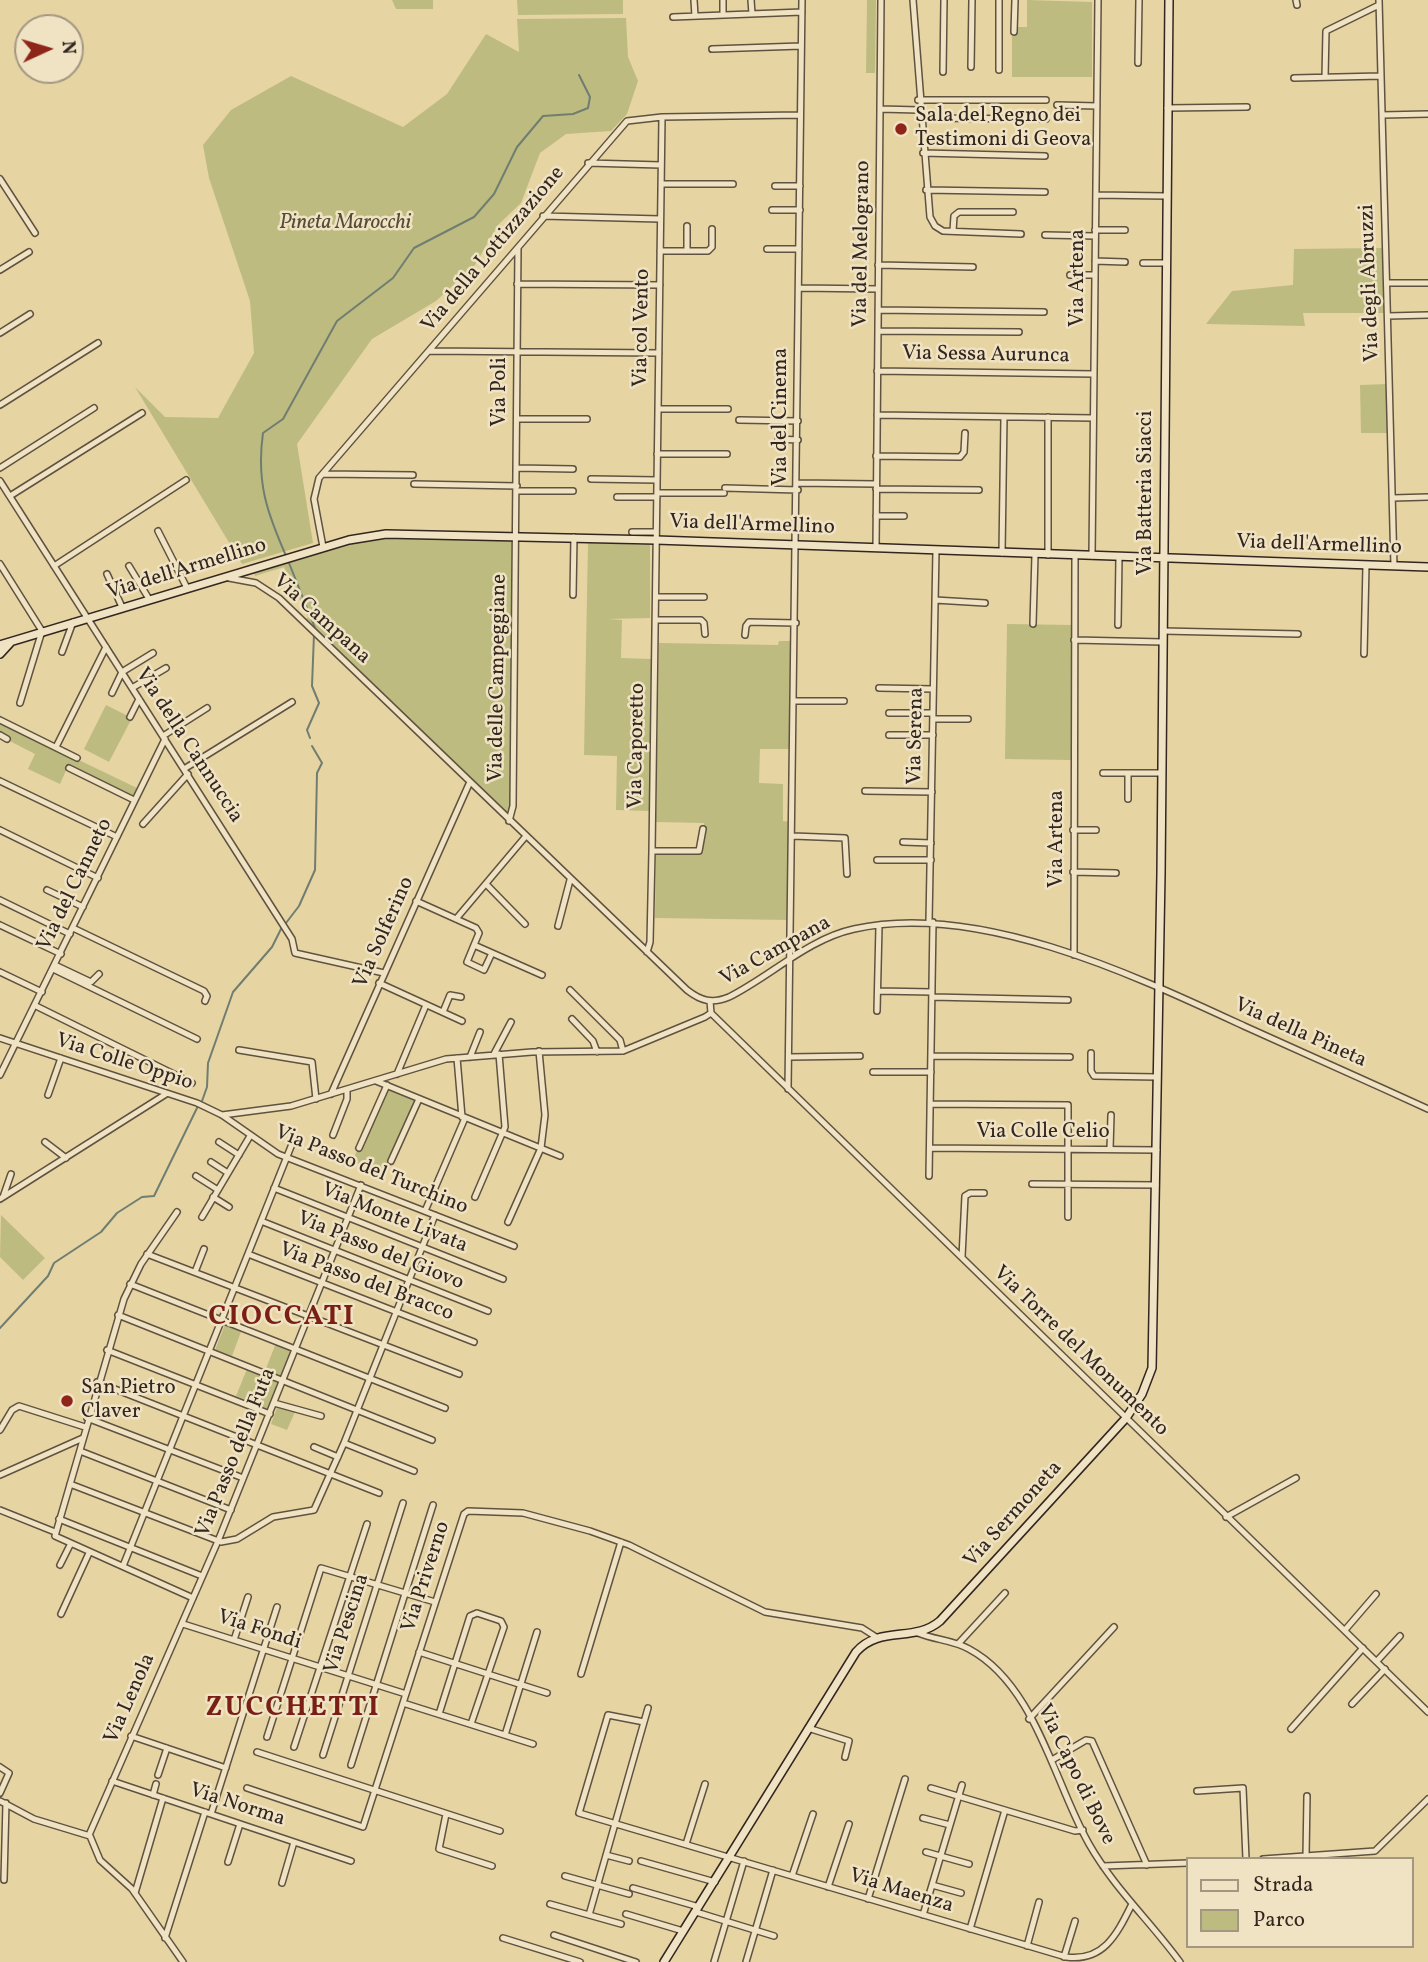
<!DOCTYPE html>
<style>
body{margin:0}
#map{position:relative;width:1428px;height:1962px;overflow:hidden;background:#e7d4a3;font-family:Vollkorn,serif}
canvas{display:block}
.legend{position:absolute;left:1186px;top:1857px;width:228px;height:91px;box-sizing:border-box;background:#efe3c3;border:2px solid #a49782;margin:0;padding:9px 12px;list-style:none;font-size:21px;color:#332620}
.legend li{display:flex;align-items:center;gap:14px;height:35px}
.legend b{width:35px;border:2px solid #a49782}
.north{position:absolute;left:14px;top:14px;width:70px;height:70px;box-sizing:border-box;background:#efe3c3;border:2px solid #a49782;border-radius:50%;rotate:86deg;font-size:19px;font-weight:700;line-height:28px;text-align:center;color:#332620}
.north::after{content:'';display:block;margin:auto;width:24px;height:32px;background:#8f2418;clip-path:polygon(50% 0,100% 100%,50% 72%,0 100%)}
</style>
<div id="map">
<canvas width="1428" height="1962"></canvas>
<ul class="legend">
<li><b style="height:9px;background:#efe3c3"></b>Strada</li>
<li><b style="height:19px;background:#bdbb80"></b>Parco</li>
</ul>
<div class="north">N</div>
</div>
<script>
const ctx = document.querySelector('canvas').getContext('2d');
ctx.lineJoin = 'round';
function fill(path, color) { ctx.fillStyle = color; ctx.fill(path, 'evenodd'); }
function trace(path, color, width, dash) { ctx.strokeStyle = color; ctx.lineWidth = width; ctx.lineCap = dash ? 'butt' : 'round'; ctx.setLineDash(dash || []); ctx.stroke(path); }
function drawText(font, color, halo, rows, align = 'center') {
  ctx.font = font + ' Vollkorn,serif'; ctx.lineWidth = 5; ctx.setLineDash([]); ctx.textBaseline = 'middle'; ctx.strokeStyle = halo; ctx.fillStyle = color; for (const [text, x, y, turn = 0] of rows) {
    ctx.save(); ctx.translate(x, y); ctx.rotate((+turn || 0) * Math.PI / 180); ctx.textAlign = isNaN(turn) ? turn : align; if (halo) ctx.strokeText(text, 0, 0); ctx.fillText(text, 0, 0); ctx.restore();
  }
}
const green = new Path2D(`
 M392,0H433V9H396Z
 M517,0H623V14L518,15Z
 M867,0H876L875,73H866Z
 M1027,0L1092,2V77H1012V27H1027Z
 M626,18L628,57L638,81L627,114L611,131L566,134L540,153L521,203L498,225L475,265L436,301L372,339L297,444L313,543L242,564L135,387L165,417L218,418L254,353L250,301L209,178L203,145L231,110L291,76L403,127L447,94L486,34L519,52L517,19Z
 M1383,248L1384,313H1303L1305,326L1206,324L1232,291L1293,285L1294,249Z
 M1387,384L1388,433H1361L1360,385Z
 M380,535L515,540L511,812H505L306,619L308,617L284,567L255,576L254,573Z
 M588,543L650,545V618L608,619L622,620L621,658L652,659L649,811L616,810L617,756L584,755Z
 M1007,624L1073,625L1071,760L1005,759Z
 M779,641H793L791,749H760L759,783L783,784V821L792,822L790,920L655,918L656,853H703L704,823L656,822L659,643L778,645Z
 M106,705L132,718L109,762L84,749Z
 M0,722L139,789L134,798L68,766L60,784L28,769L35,754L0,736Z
 M388,1087L417,1099L386,1176L352,1161Z
 M1,1215L45,1258L23,1280L0,1257Z
 M226,1322L242,1329L232,1356L215,1350Z
 M276,1343L292,1349L281,1377L265,1371Z
 M247,1369L279,1382L268,1409L236,1396Z
 M278,1405L295,1412L287,1430L271,1424Z`);
const stream = new Path2D(`
 M287,558C267,513 256,482 263,433L283,419L337,321L393,278L414,248L474,217L494,194L517,147L543,116L573,114L588,108L590,97L579,75
 M289,563L315,628
 M310,738L307,730L319,703L312,686L314,634
 M286,923L299,906L315,870L317,773L322,763L312,746
 M202,1101L207,1087L208,1063L233,992L272,947L282,927
 M0,1328L48,1276L54,1263L101,1232L117,1213L142,1197L154,1196L198,1106`);
const street = new Path2D(`
 M694,0L695,16
 M723,0V15
 M751,0L752,14
 M913,0L930,217L935,226L943,231L1021,234
 M1296,0L1297,5
 M1379,0L1394,566
 M673,17L802,12
 M1014,32L1015,0
 M712,49L801,46
 M1138,63L1139,0
 M971,67L972,0
 M999,70V0
 M943,72L944,0
 M1325,77L1326,31L1379,5
 M1294,78L1381,76
 M918,100H1046
 M1057,105L1097,106
 M1167,108L1247,107
 M880,109L919,110
 M1382,115L1428,114
 M920,118L1046,119
 M923,153L1045,156
 M588,163L661,165
 M0,179L35,233
 M661,184H733
 M775,186H800
 M926,190L1045,192
 M1096,195L1166,196
 M772,210H800
 M543,216L660,219
 M1095,230H1125
 M953,231L954,216L959,212H1013
 M1045,235L1095,236
 M767,249H799
 M660,251H708L712,247V229
 M687,251V226
 M1095,261L1125,262
 M1143,263H1166
 M878,265L973,267
 M0,270L29,252
 M1070,275H1095
 M1387,283H1428
 M517,284L660,285
 M799,288L878,289
 M878,310L1044,312
 M1388,316L1428,315
 M878,331L1019,332
 M0,333L30,314
 M429,351L659,353
 M877,371L1094,374
 M0,405L98,343
 M658,409H728
 M877,415L1093,418
 M517,419H587
 M739,420L798,421
 M778,439L798,440
 M657,454H727
 M876,456L960,457L964,452L965,433
 M0,468L94,408
 M517,468L573,469
 M323,474L413,475
 M591,479L657,480
 M0,481L292,939L295,953L384,973
 M798,483L876,484
 M414,484L517,486
 M725,488L798,490
 M876,489L979,490
 M517,491H573
 M657,493H724
 M10,496L142,413
 M617,497H657
 M1393,498L1428,497
 M876,516H904
 M158,531L187,588
 M632,532H656
 M323,547L314,499L319,478L627,121L662,117L800,115
 M876,548L881,0
 M1002,553L1004,417
 M1048,555V417
 M1092,556L1098,0
 M0,564L42,631L20,703
 M54,566L186,480
 M129,566L149,599
 M107,574L122,607
 M229,578L256,583L279,598L687,990C701,1001 712,1004 729,997C771,976 808,939 854,929C977,901 1134,975 1244,1026C1306,1054 1367,1081 1428,1109
 M573,595L574,537
 M656,597H704
 M935,600L985,603
 M656,620H701L704,623L705,634
 M1033,624L1035,555
 M1118,625L1119,557
 M1163,631L1298,634
 M745,635L746,626L749,622L796,623
 M1074,640L1163,642
 M62,652L73,622
 M1364,654L1366,565
 M132,688L166,668
 M879,688L933,689
 M112,693L122,672L153,653
 M795,701H844
 M889,713H933
 M130,717L139,699
 M933,719H968
 M0,720L77,758
 M0,735L7,739
 M889,735H933
 M163,736L207,708
 M56,747L106,647
 M69,768L134,800
 M184,769L292,702
 M1103,773H1162
 M0,781L117,837
 M865,791L932,792
 M1128,799V774
 M509,821L513,806L518,248
 M143,824L188,774
 M0,830L98,878
 M1073,830H1096
 M793,836L845,838L847,874
 M903,842L931,843
 M652,851H699L703,829
 M877,860H931
 M1073,872L1116,873
 M486,884L525,924
 M47,890L83,907
 M0,900L70,934
 M416,901L476,928L479,933L474,945L542,975
 M456,919L526,836
 M929,922L936,550
 M0,925L61,954
 M558,926L570,880
 M73,928L204,991L207,996L205,1001
 M474,945L467,962L484,970L492,953
 M647,952L650,942L652,851L662,117
 M1074,955L1075,556
 M55,965L91,982L99,974
 M53,969L197,1039
 M0,972L42,992
 M379,983L462,1021
 M570,990L620,1040L623,1051
 M878,991L932,992
 M932,997L1068,1000
 M36,1006L192,1083
 M877,1011L879,926
 M443,1012L450,995L461,997
 M711,1013L1428,1712
 M572,1019L593,1041L597,1052
 M0,1038L197,1103L222,1115L278,1154L514,1246
 M239,1050L312,1062L316,1099
 M1091,1053V1071L1094,1076L1157,1077
 M494,1054L511,1022
 M931,1056L1070,1057
 M470,1057L480,1032
 M789,1057L860,1056
 M457,1058L462,1117
 M873,1072H931
 M397,1074L426,1005
 M0,1075L165,739
 M376,1081L560,1156
 M788,1089L802,0
 M331,1094L469,784
 M48,1095L61,1058
 M930,1104L1068,1105V1217
 M222,1115L291,1106L446,1059L532,1052L623,1051L705,1017L711,1013L710,1001
 M333,1135L347,1099V1090
 M45,1142L66,1158
 M219,1142L239,1155
 M359,1148L387,1085
 M930,1148L1157,1150
 M1110,1149L1111,1115
 M391,1161L419,1099
 M211,1162L228,1173
 M196,1176L218,1190
 M929,1176L933,922
 M1032,1184L1156,1185
 M274,1188L503,1279
 M3,1197L11,1174
 M213,1197L229,1207
 M475,1197L505,1127L499,1054
 M0,1199L166,1094
 M425,1211L465,1118
 M177,1212L141,1264L124,1299L55,1536L193,1598
 M202,1217L250,1136
 M261,1221L488,1311
 M508,1222L541,1148L545,1115L539,1051
 M147,1254L459,1374
 M248,1254L474,1342
 M962,1257L965,1196L970,1193H984
 M195,1272L204,1249
 M130,1284L445,1408
 M118,1315L432,1440
 M107,1350L270,1414
 M97,1382L379,1493
 M274,1403L321,1416
 M87,1418L243,1478
 M0,1430L12,1410L19,1406L85,1427
 M344,1443L414,1471
 M314,1447L338,1457
 M80,1451L231,1510
 M0,1475L83,1438
 M70,1484L221,1542L237,1539L273,1517L314,1510L344,1443L435,1215
 M0,1510L55,1532
 M1226,1517L1296,1478
 M59,1519L202,1576
 M60,1565L70,1545
 M123,1566L294,1139
 M61,1614L89,1553
 M183,1624L406,1694
 M1345,1630L1376,1594
 M918,1633C935,1640 953,1640 969,1649C1036,1685 1054,1783 1089,1844C1114,1888 1151,1922 1180,1962
 M234,1640L248,1597
 M958,1644L1005,1593
 M419,1652L547,1693
 M1377,1661L1400,1636
 M581,1674L621,1542
 M403,1703L533,1744
 M1352,1704L1385,1669
 M439,1714L470,1616L477,1613L501,1621L504,1627L471,1724
 M1029,1719L1114,1627
 M644,1722L608,1715L579,1813L1066,1957C1104,1962 1117,1934 1132,1904
 M808,1728L849,1741L845,1757
 M1291,1729L1363,1648
 M505,1735L537,1632
 M131,1736L226,1768
 M267,1737L321,1568L435,1602
 M294,1747L367,1524
 M257,1752L500,1831
 M323,1755L403,1503
 M1052,1760L1086,1740L1092,1741L1147,1865
 M351,1765L433,1505
 M0,1767L9,1773L0,1793
 M158,1775L167,1748
 M112,1781L351,1861
 M247,1788L363,1827L464,1514L468,1511L523,1513L590,1531L629,1545L765,1612L862,1628L876,1637
 M931,1788L1075,1831L1083,1830
 M1197,1791L1243,1788L1246,1859
 M153,1795L156,1784
 M0,1801L34,1819L90,1836L100,1860L132,1889L183,1962
 M211,1814L277,1607
 M446,1814L439,1849L492,1866
 M923,1818L950,1825
 M89,1835L218,1541L361,1185
 M686,1844L705,1784
 M926,1852L969,1864
 M606,1855L629,1861
 M1306,1856L1307,1796
 M1263,1859L1375,1851L1428,1799
 M641,1861L715,1882
 M228,1862L240,1824
 M1103,1866L1188,1863
 M565,1876L629,1894
 M792,1876L813,1814
 M4,1880L6,1803
 M282,1883L294,1842
 M932,1885L961,1893
 M828,1887L849,1824
 M633,1888L699,1907
 M135,1893L163,1798
 M868,1899L905,1779
 M550,1904L621,1924
 M696,1912L774,1936
 M626,1914L683,1931
 M589,1915L648,1708
 M923,1915L962,1785
 M970,1929L1005,1810
 M554,1935L636,1962
 M165,1938L205,1812
 M503,1938L580,1962
 M1027,1946L1039,1902
 M1064,1957L1075,1921
 M714,1962L744,1861
 M746,1962L773,1870`);
const secondary = new Path2D(`
 M0,645L349,540L386,534L656,540L1428,567
 M0,654L11,642
 M664,1962L856,1652C880,1625 914,1643 940,1621L1126,1418L1142,1394L1152,1368L1161,874L1169,0`);
const markers = [
 [901,129,7,"#8f2418"],
 [67,1401,7,"#8f2418"]
];
const poiNames = [
 ["Sala del Regno dei",915,117],
 ["Testimoni di Geova",915,141],
 ["San Pietro",81,1389],
 ["Claver",81,1413]
];
const parkNames = [
 ["Pineta Marocchi",345,224]
];
const streetNames = [
 ["Via del Melograno",863,244,-89],
 ["Via della Lottizzazione",494,250,-50],
 ["Via Artena",1079,278,-90],
 ["Via degli Abruzzi",1371,283,-92],
 ["Via col Vento",643,328,-89],
 ["Via Sessa Aurunca",986,356,1],
 ["Via Poli",501,392,-90],
 ["Via del Cinema",782,417,-90],
 ["Via Batteria Siacci",1147,493,-90],
 ["Via dell'Armellino",752,526,2],
 ["Via dell'Armellino",1319,546,2],
 ["Via dell'Armellino",187,570,-17],
 ["Via Campana",321,620,42],
 ["Via delle Campeggiane",499,678,-89],
 ["Via Serena",917,736,-89],
 ["Via della Cannuccia",188,746,57],
 ["Via Caporetto",638,746,-89],
 ["Via Artena",1058,839,-90],
 ["Via del Canneto",76,885,-64],
 ["Via Solferino",385,933,-66],
 ["Via Campana",776,952,-29],
 ["Via della Pineta",1300,1034,24],
 ["Via Colle Oppio",124,1063,18],
 ["Via Colle Celio",1043,1133],
 ["Via Passo del Turchino",371,1171,22],
 ["Via Monte Livata",394,1219,22],
 ["Via Passo del Giovo",380,1252,22],
 ["Via Passo del Bracco",366,1283,21],
 ["Via Torre del Monumento",1080,1352,44],
 ["Via Passo della Futa",237,1453,-68],
 ["Via Sermoneta",1014,1515,-48],
 ["Via Priverno",427,1577,-72],
 ["Via Pescina",348,1624,-72],
 ["Via Fondi",259,1631,18],
 ["Via Lenola",131,1699,-66],
 ["Via Capo di Bove",1075,1775,64],
 ["Via Norma",237,1806,18],
 ["Via Maenza",901,1892,17]
];
const districtNames = [
 ["CIOCCATI",282,1319],
 ["ZUCCHETTI",293,1710]
];
fill(green, '#bdbb80');
trace(stream, '#6f7e71', 2);
trace(street, '#605241', 8);
trace(secondary, '#332620', 10);
trace(street, '#efe3c3', 5);
trace(secondary, '#efe3c3', 7);
for (const [x, y, r, color] of markers) { const dot = new Path2D(); dot.arc(x, y, r, 0, 2 * Math.PI); ctx.fillStyle = color; ctx.fill(dot); trace(dot, '#efe3c3', 2.5); }
drawText('21px', '#332620', '#efe3c3', poiNames, 'left');
drawText('italic 21px', '#564b38', '#efe3c3', parkNames);
drawText('21px', '#332620', '#efe3c3', streetNames);
ctx.letterSpacing = '2px';
drawText('bold 28px', '#7a1f14', '#efe3c3', districtNames);
ctx.letterSpacing = '0px';
</script>
